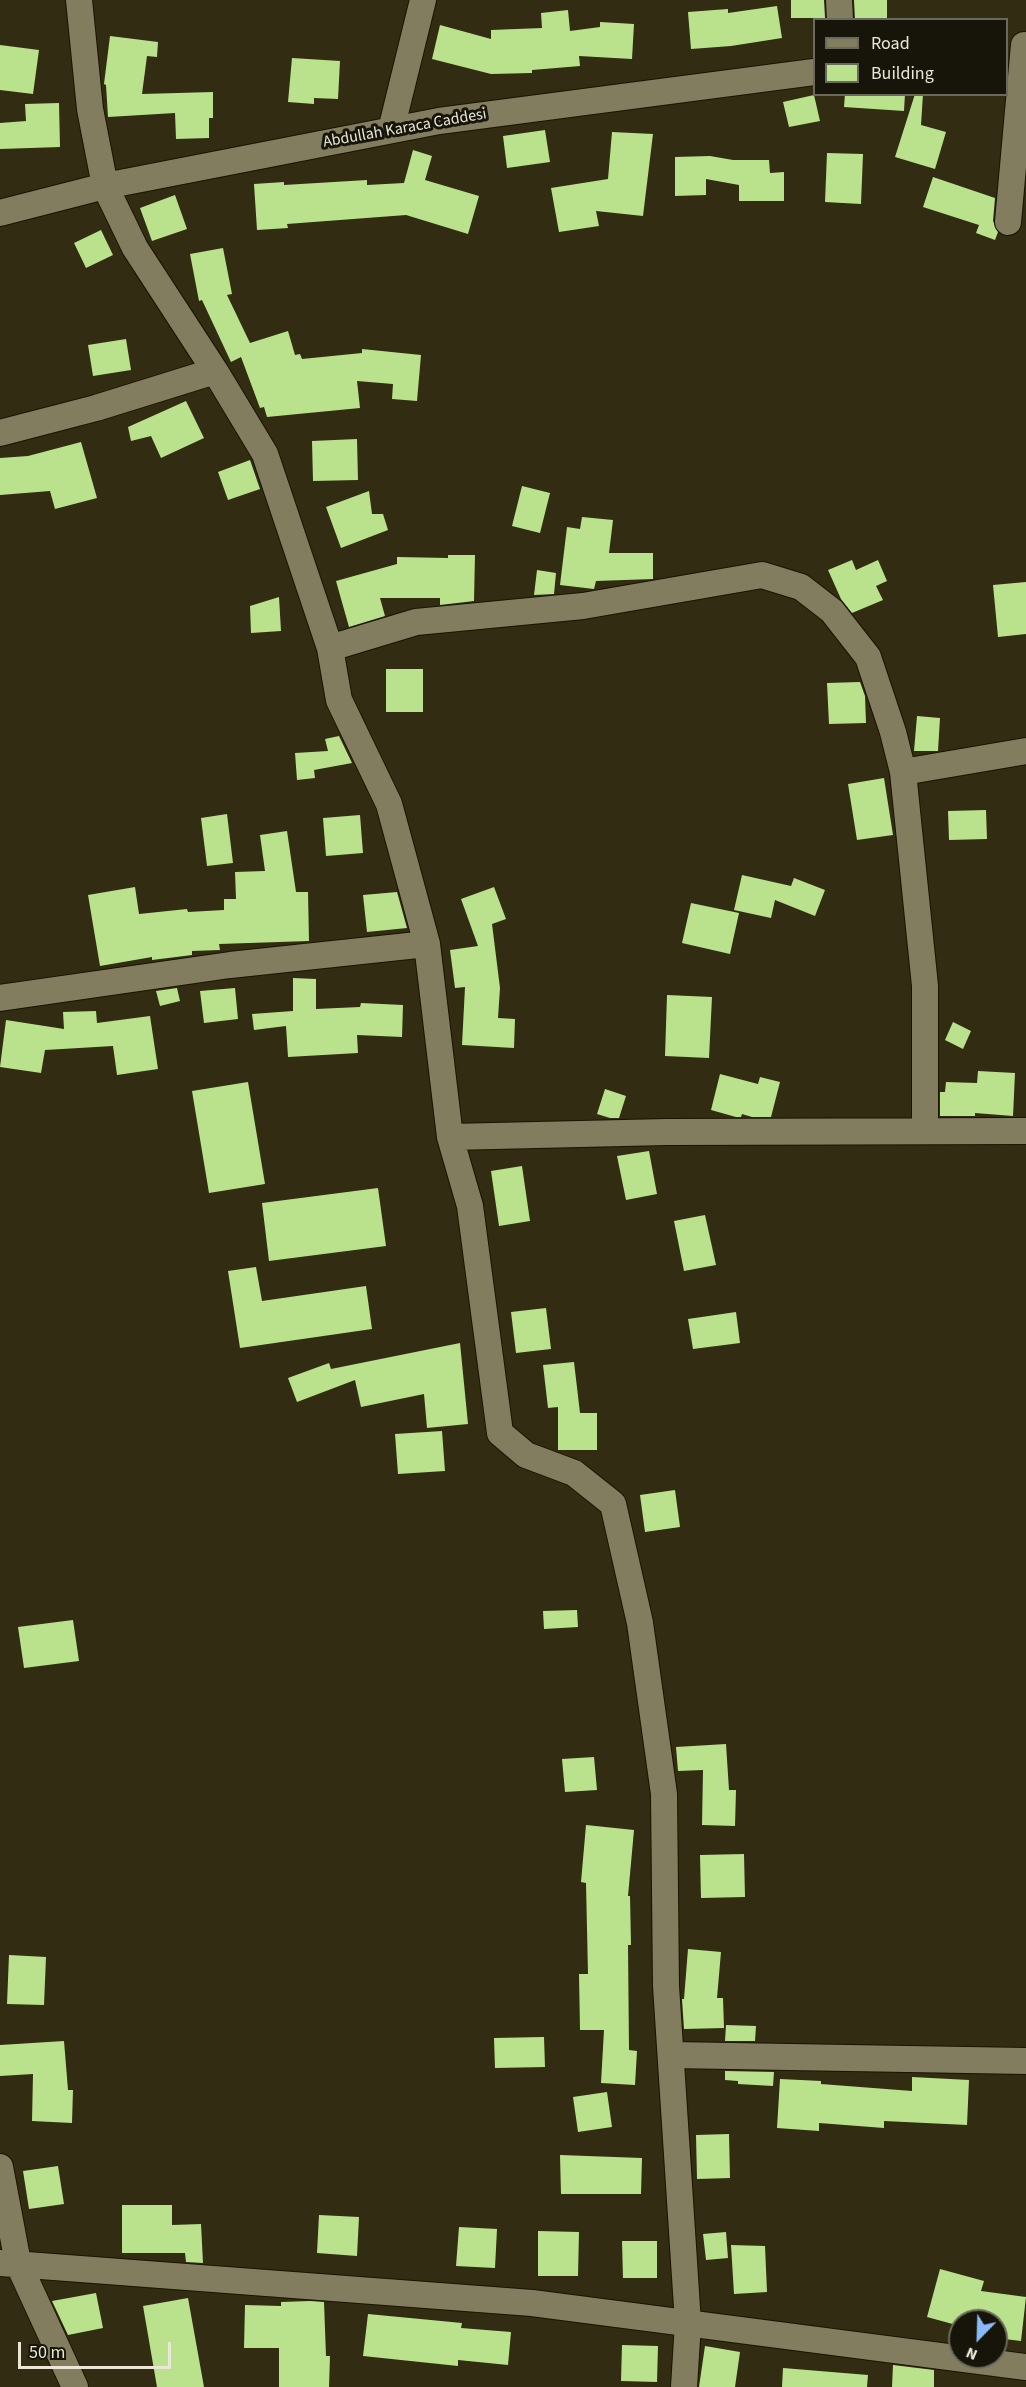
<!DOCTYPE html>
<html>
<head>
<meta charset="utf-8">
<style>
  body { margin:0 }
  #map { position:relative; width:1026px; height:2387px; overflow:hidden; background:#322c12; font-family:"Source Sans 3",sans-serif }
  canvas { display:block }
  .legend { position:absolute; left:813px; top:18px; width:195px; height:78px; box-sizing:border-box; background:#171509; border:2px solid #6b695b; margin:0; padding:8px 10px; list-style:none; font-size:18px; color:#eae7d7 }
  .legend li { display:flex; align-items:center; gap:12px; height:30px }
  .legend b { width:30px; border:2px solid #6b695b }
  .north { position:absolute; left:948px; top:2309px; width:60px; height:60px; box-sizing:border-box; background:#171509; border:2px solid #6b695b; border-radius:50%; rotate:203deg; font-size:16px; font-weight:700; line-height:24px; text-align:center; color:#eae7d7 }
  .north::after { content:''; display:block; margin:auto; width:21px; height:27px; background:#88bafc; clip-path:polygon(50% 0,100% 100%,50% 72%,0 100%) }
  .scale { position:absolute; left:18px; top:2342px; width:153px; height:27px; box-sizing:border-box; border:3px solid #eae7d7; border-top:0; padding-left:8px; font-size:18px; line-height:21px; white-space:nowrap; color:#eae7d7; -webkit-text-stroke:4px #171509; paint-order:stroke }
</style>
</head>
<body>
<div id="map">
<canvas width="1026" height="2387"></canvas>
<ul class="legend">
<li><b style="height:8px;background:#837d60"></b>Road</li>
<li><b style="height:16px;background:#bae28d"></b>Building</li>
</ul>
<div class="north">N</div>
<div class="scale">50 m</div>
</div>
<script>
const context = document.querySelector('canvas').getContext('2d');
context.lineJoin = 'round';
function fillPath(path, color) { context.fillStyle = color; context.fill(path, 'evenodd'); }
function strokePath(path, color, width, dash) { context.strokeStyle = color; context.lineWidth = width; context.lineCap = dash ? 'butt' : 'round'; context.setLineDash(dash || []); context.stroke(path); }
function drawText(font, color, halo, rows, align = 'center') {
  context.font = font + ' "Source Sans 3",sans-serif'; context.lineWidth = 6; context.setLineDash([]); context.textBaseline = 'middle'; context.strokeStyle = halo; context.fillStyle = color; for (const [text, x, y, turn = 0] of rows) {
    context.save(); context.translate(x, y); context.rotate((+turn || 0) * Math.PI / 180); context.textAlign = isNaN(turn) ? turn : align; if (halo) context.strokeText(text, 0, 0); context.fillText(text, 0, 0); context.restore();
  }
}
const building = new Path2D(`
  M791,0H824L825,18H791Z
  M854,0H887V20H855Z
  M777,6L782,38L731,46L691,49L688,12L728,9V13Z
  M568,10L570,31L600,27V22L634,24L632,59L579,56L580,66L532,70V73L491,74L432,59L440,25L491,39V30L542,28L541,13Z
  M110,36L158,42L157,57L147,56L142,94L213,92V118H209V138L176,139L175,113L108,117L106,85L104,84Z
  M0,45L39,50L33,94L0,90Z
  M292,58L340,61L338,99L314,98V104L288,102Z
  M845,94H905L904,111L844,107Z
  M915,94H923L921,125L946,132L935,169L895,157Z
  M814,95L820,121L789,127L783,102Z
  M59,103L60,147L0,149V123L26,121L25,104Z
  M545,130L550,162L507,168L503,136Z
  M612,132L653,134L643,216L596,211L599,226L559,232L551,188L608,179Z
  M413,150L432,156L425,180L479,196L468,234L406,215L287,224L288,228L257,230L254,184L284,182V185L367,180V185L404,183Z
  M827,153L863,154L861,204L825,202Z
  M710,156L733,160H769L770,173L784,172V201H739V185L706,179V195L675,196V157Z
  M933,177L995,198L993,221L998,232L995,240L976,233L979,225L923,207Z
  M175,195L187,229L152,241L140,208Z
  M101,230L113,255L86,268L74,243Z
  M223,248L232,294L227,295L250,343L288,331L295,355L300,354L302,359L362,353V349L421,355L417,401L392,399L393,384L357,381L360,408L267,417L264,407L260,408L241,357L231,362L202,300L199,301L190,254Z
  M126,339L131,370L93,376L88,345Z
  M186,401L204,438L161,458L151,436L131,441L128,427Z
  M357,439L358,480L313,481L312,441Z
  M81,442L97,498L55,509L50,491L0,495V458L28,456Z
  M250,460L260,489L228,500L218,472Z
  M522,486L550,493L540,533L512,526Z
  M369,491L372,514H383L388,530L341,548L326,507Z
  M582,517L613,520L609,553H653V579L596,581L594,589L560,585L567,527L580,529Z
  M448,555H475L474,601L440,605V598H380L385,616L349,627L336,581L397,564V557L448,558Z
  M852,560L856,570L878,560L887,581L876,586L883,600L852,613L841,599L828,570Z
  M537,570L556,573L554,594L534,595Z
  M1026,582V634L998,637L993,585Z
  M279,597L281,631L251,633L250,606Z
  M386,669H423V712H386Z
  M860,682L865,696L866,723L829,724L827,683Z
  M917,716L940,718L938,751H914Z
  M339,736L352,763L314,770L315,778L297,780L295,753L328,751L325,739Z
  M884,778L893,835L857,840L848,784Z
  M986,810L987,839L949,840L948,811Z
  M227,814L233,863L207,866L201,818Z
  M360,815L363,853L326,856L323,818Z
  M287,831L296,892H308L309,941L219,944L220,950L192,951V955L152,960V957L100,966L88,895L135,887L139,914L187,909L188,912L224,910V899H236L235,872L265,871L260,835Z
  M742,875L791,886L794,878L825,890L815,916L775,900L771,918L734,910Z
  M494,887L506,919L492,924L500,988L498,1018L515,1019L514,1048L462,1045L465,987L455,988L450,950L478,946L461,899Z
  M397,892L407,928L367,932L363,895Z
  M691,903L739,913L730,954L682,943Z
  M293,978L316,979V1009L360,1007L361,1003L403,1005L402,1037L357,1035L358,1053L288,1057L286,1026L254,1030L252,1014L293,1011Z
  M177,988L180,1001L160,1006L156,991Z
  M235,988L238,1019L204,1023L200,991Z
  M667,995L712,997L709,1058L665,1056Z
  M96,1011L97,1023L150,1016L158,1069L117,1075L113,1046L45,1050L41,1073L0,1067L6,1020L64,1029L63,1012Z
  M953,1022L971,1031L963,1049L945,1040Z
  M978,1071L1015,1073L1013,1116L975,1113V1116H940V1092H945L946,1082L977,1083Z
  M720,1074L758,1084L760,1077L780,1082L771,1117H752L742,1114L741,1117H736L711,1110Z
  M248,1082L265,1184L209,1193L192,1091Z
  M605,1089L626,1096L619,1118H610L597,1114Z
  M649,1151L657,1194L626,1200L617,1156Z
  M522,1166L530,1221L499,1226L491,1171Z
  M378,1188L386,1246L269,1261L262,1203Z
  M705,1215L716,1265L684,1271L674,1221Z
  M256,1267L262,1301L366,1286L372,1329L240,1348L228,1271Z
  M546,1308L551,1349L516,1353L511,1312Z
  M736,1312L740,1343L693,1349L688,1319Z
  M460,1343L468,1424L427,1428L424,1394L361,1407L355,1380L297,1402L288,1378L329,1363L331,1369Z
  M574,1362L580,1413H597V1450H558V1407L548,1408L543,1365Z
  M442,1431L445,1471L398,1474L395,1434Z
  M675,1490L680,1527L645,1532L640,1495Z
  M577,1610L578,1627L544,1629L543,1611Z
  M73,1620L79,1661L24,1668L18,1627Z
  M726,1744L729,1790H736L735,1826L702,1825L703,1770L678,1771L676,1747Z
  M594,1757L597,1790L565,1792L562,1759Z
  M586,1825L634,1830L628,1896H630L631,1945H628L629,2050L637,2051L635,2085L601,2083L604,2030H580L579,1974H588L586,1883L581,1882Z
  M744,1854L745,1897L701,1898L700,1855Z
  M688,1949L721,1952L717,1998H723L724,2028L684,2029L682,1999H684Z
  M9,1955L46,1957L44,2005L7,2004Z
  M726,2025L756,2026L755,2041H725Z
  M544,2037L545,2067L495,2068L494,2038Z
  M64,2041L68,2090H73L72,2123L32,2121L33,2074L0,2076V2045Z
  M725,2071L774,2072L773,2086L738,2084V2081L725,2080Z
  M912,2077L969,2080L967,2125L884,2121V2128L819,2123V2131L777,2128L780,2079L821,2081V2084L912,2091Z
  M607,2092L612,2127L578,2132L573,2097Z
  M729,2134L730,2178L697,2179L696,2135Z
  M560,2155L642,2158L641,2194H561Z
  M58,2166L64,2204L29,2209L23,2171Z
  M122,2205H172V2225L201,2224L203,2263L186,2262L185,2253H122Z
  M319,2215L359,2217L357,2256L317,2253Z
  M459,2227L497,2229L495,2268L456,2266Z
  M538,2231L579,2232L578,2276H538Z
  M726,2232L728,2258L706,2260L703,2234Z
  M622,2241H657V2278H623Z
  M731,2245L765,2246L767,2292L734,2294Z
  M940,2269L984,2281L981,2291L1026,2297L1021,2341L996,2338V2321H960V2326L927,2317Z
  M96,2293L103,2328L68,2335L52,2301Z
  M188,2298L204,2387H157L143,2306Z
  M310,2301L324,2302L326,2356H330L329,2387H279V2348H244L245,2305L281,2306V2302Z
  M368,2314L462,2323L461,2328L511,2332L508,2365L458,2360V2366L363,2356Z
  M622,2345L658,2346L657,2382L621,2381Z
  M705,2346L740,2352L735,2387H699Z
  M893,2365L934,2370V2387H892Z
  M783,2368L868,2375L867,2387H782Z`);
const minor = new Path2D(`
  M79,0L90,109L105,186L135,248L215,371L265,454L330,648L339,700L389,804L427,944L450,1137L470,1206L500,1433L526,1455L574,1473L613,1504L640,1623L664,1794L666,1986L688,2323L684,2387
  M839,0L840,20
  M391,130L423,0
  M0,213L105,186L439,121L814,72
  M1008,222L1024,45
  M0,433L96,408L215,371
  M330,648L416,622L583,606L762,575L801,587L832,611L868,657L893,732L903,772L925,986V1131
  M903,772L1026,751
  M0,998L230,965L427,944
  M450,1137L667,1132L1026,1131
  M671,2055L1026,2061
  M0,2167L18,2263L75,2387
  M0,2263L532,2303L1026,2367`);
const streetNames = [
  ["Abdullah Karaca Caddesi",405,129,-10]
];
fillPath(building, '#bae28d');
strokePath(minor, '#1a1400', 28);
strokePath(minor, '#837d60', 26);
drawText('16px', '#eae7d7', '#171509', streetNames);
</script>
</body>
</html>
